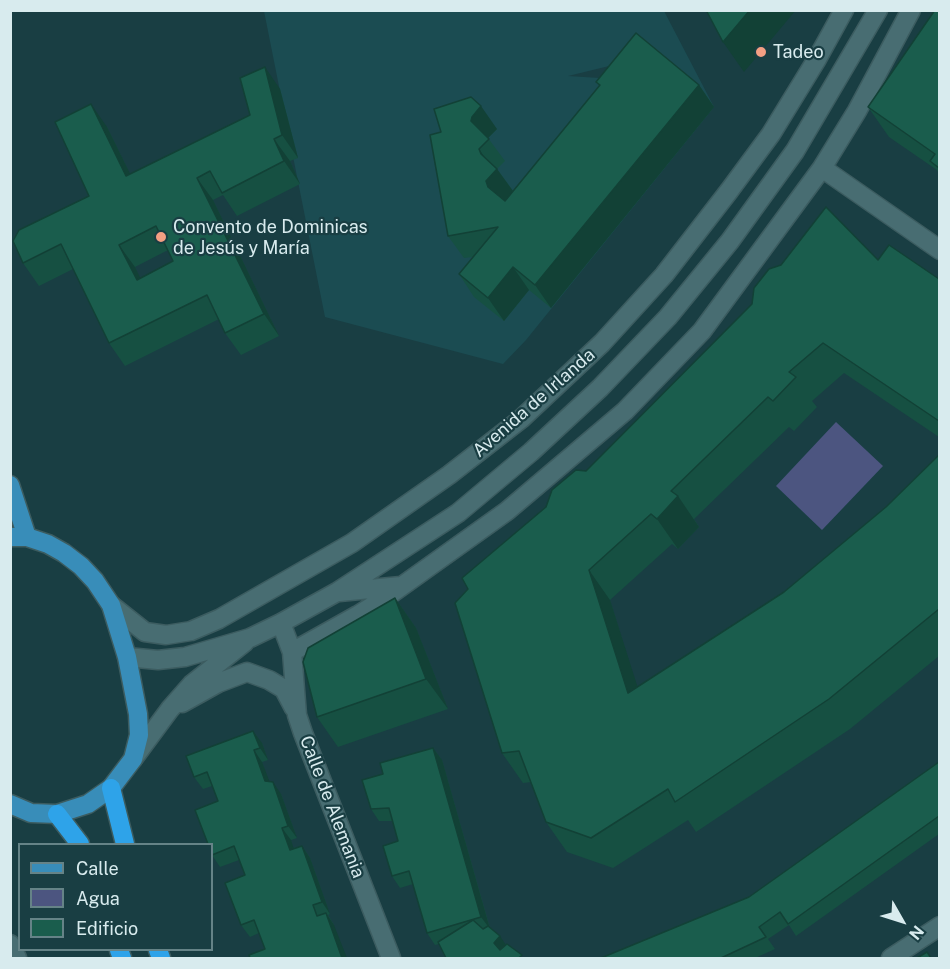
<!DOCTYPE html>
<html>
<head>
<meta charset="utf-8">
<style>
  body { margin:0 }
  #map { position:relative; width:950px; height:969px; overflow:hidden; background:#193e43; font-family:"Public Sans",sans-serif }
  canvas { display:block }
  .frame { position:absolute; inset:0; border:12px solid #d8ebee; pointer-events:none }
  .legend { position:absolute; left:18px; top:843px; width:195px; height:108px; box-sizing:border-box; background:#193e43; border:2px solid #658387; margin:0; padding:8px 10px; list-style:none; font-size:18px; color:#d8ebee }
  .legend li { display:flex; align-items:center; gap:12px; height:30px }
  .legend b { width:30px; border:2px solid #658387 }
  .north { position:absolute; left:872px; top:891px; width:60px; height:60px; -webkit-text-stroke:4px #193e43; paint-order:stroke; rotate:129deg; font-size:16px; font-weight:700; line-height:24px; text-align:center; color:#d8ebee }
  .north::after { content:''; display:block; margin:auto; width:21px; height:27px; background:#d8ebee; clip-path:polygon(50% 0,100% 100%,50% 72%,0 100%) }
</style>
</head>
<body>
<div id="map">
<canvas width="950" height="969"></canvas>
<div class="frame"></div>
<ul class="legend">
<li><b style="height:8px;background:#388db9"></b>Calle</li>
<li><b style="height:16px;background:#4c5580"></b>Agua</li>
<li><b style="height:16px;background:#1a5d4d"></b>Edificio</li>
</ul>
<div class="north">N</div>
</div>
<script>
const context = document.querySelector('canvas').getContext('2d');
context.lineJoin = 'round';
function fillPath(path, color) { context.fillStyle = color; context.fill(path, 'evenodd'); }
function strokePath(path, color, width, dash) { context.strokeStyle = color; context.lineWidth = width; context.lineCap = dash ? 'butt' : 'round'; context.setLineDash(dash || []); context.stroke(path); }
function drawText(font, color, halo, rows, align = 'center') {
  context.font = font + ' "Public Sans",sans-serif'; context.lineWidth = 4.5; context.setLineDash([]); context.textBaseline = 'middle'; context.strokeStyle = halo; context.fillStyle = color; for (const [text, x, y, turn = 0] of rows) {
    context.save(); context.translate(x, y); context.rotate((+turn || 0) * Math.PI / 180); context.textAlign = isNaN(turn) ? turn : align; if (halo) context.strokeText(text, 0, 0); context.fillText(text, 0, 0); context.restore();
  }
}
const built = new Path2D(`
  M264,11H664L714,107L526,340L503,364L325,317ZM650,56L631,80L568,76Z`);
const water = new Path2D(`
  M836,422L883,466L822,530L776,486Z`);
const minor = new Path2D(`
  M822,168L940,250
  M339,592L401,586
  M111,605L145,632L166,635L191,631L219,619L352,543L449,475L521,419L602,343L664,275L729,191L771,134L817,59L844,10
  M281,623L292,652L297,715L303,733L391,958
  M292,652L358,615L388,596L507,511L625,411L702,331L822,168L857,111L911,10
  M127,657L158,660L185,657L250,638L281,623L337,592L458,513L531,452L600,388L668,317L730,241L795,151L878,10
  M182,703L218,683L247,672L269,680L284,689L294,708
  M133,759L170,709L192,684L245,642
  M10,944L17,958
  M891,958L940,926`);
const major = new Path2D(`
  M10,485L27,537
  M10,537H27L48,544L64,553L81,566L95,581L111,605L127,657L138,714L139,735L133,759L111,788L88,804L57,814L31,813L10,804`);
const highway = new Path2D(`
  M111,788L125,844
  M57,814L80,844
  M119,950L122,958
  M158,950L161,958`);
const wall = new Path2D(`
  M939,10V174L937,170L889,137L868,107Z
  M596,82L699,85L714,107L551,308L529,290L504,321L474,297L459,274L473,257L464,258L448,236L430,135L497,129L488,138L505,161L497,169L513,191L505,200V201L599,86Z
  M280,89L298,158L290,161L300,184L237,216L223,195L213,200L279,336L241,355L225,333L219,319L125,366L109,343L73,269L39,286L23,263L89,196L107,127L130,174L250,115ZM168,250L173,261L140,278L135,267Z
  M878,260L939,279V437L844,373L812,401L817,407L794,431L789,427L694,519L699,527L678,549L672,544L610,600L637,687L784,592L886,507L939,455V656L850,729L696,832L688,820L613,868L567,852L546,822L531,782L523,783L502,753L546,507L586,471Z
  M395,598L416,628L448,709L338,747L317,717Z
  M262,743L268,760L262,762L269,782L281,794L297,838L291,840L293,848L302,846L310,858L330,914L328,915L334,925L265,949L259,933L250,937L241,925L245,875L239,860L220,867L212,855L218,801L212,786L203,789L194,777Z
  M433,748L442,760L490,928L506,945L522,955L439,944L435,945L427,933L413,884L400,888L392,876L398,841L392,821H379L371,809L383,774Z
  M939,762V834L796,936L789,925L768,939L775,949L755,958H601L749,897Z`);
const shadedWall = new Path2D(`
  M750,10H796L744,72L723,42Z
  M265,67L280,89L298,158L282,135Z
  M699,85L714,107L551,308L535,285Z
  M91,104L107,127L142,198L126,176Z
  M481,106L497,129L487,139L471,121L472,117Z
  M274,139L290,161L300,184L284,161Z
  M479,149L495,172L497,169L513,191L502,204L488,187L486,181L481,154Z
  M197,178L213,200L279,336L264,314Z
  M119,245L135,267L152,302L137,280Z
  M513,267L529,290L504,321L488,298Z
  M678,496L699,527L678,549L657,519Z
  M589,570L610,600L649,723L628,693Z
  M395,598L416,628L448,709L426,679Z
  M253,731L262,743L268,760L260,748Z
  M433,748L442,760L490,929L481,917Z
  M254,750L262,762L274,793L265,781Z
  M273,782L281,794L297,838L288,826Z
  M282,828L291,840L298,862L290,850Z
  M302,846L310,858L330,914L322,902Z
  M326,913L334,925L347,958H342Z
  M500,936L508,948L503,955L494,943Z`);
const building = new Path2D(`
  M706,10H750L723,42Z
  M935,10H939V168L930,161L935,154L868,107Z
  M636,33L699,85L535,285L513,267L488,298L459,274L498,227L448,236L430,135L441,132L434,109L471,97L481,106L472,117L471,121L489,139L479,149L481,154L497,169L486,181L488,187L505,201L600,85L596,82Z
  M265,67L282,135L274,139L284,161L222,193L210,171L197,178L264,314L225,333L207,295L109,343L61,244L23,263L13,241L19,230L89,196L55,122L91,104L126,176L250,115L240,78ZM156,226L173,261L137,280L119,245Z
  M826,207L878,260L889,245L939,279V421L823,343L789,372L796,377L773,401L768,397L671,491L678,496L657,519L651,514L589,570L628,693L784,592L886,507L939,455V609L829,699L675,802L668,789L591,838L546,822L519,751L502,753L455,603L468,589L462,578L546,507L552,490L576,470L586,471L752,304L754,288L769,269L781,265Z
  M395,598L426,679L317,717L303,662L308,648Z
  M253,731L260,748L254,750L265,781L273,782L288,826L282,828L290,850L302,846L322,902L313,905L317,916L326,913L342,958H250L249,955L265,949L254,920L241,925L225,883L245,875L234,846L212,855V844H208L195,810L218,801L207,772L194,777L186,756Z
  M433,748L481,917L427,933L409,871L392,876L383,846L398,841L389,808L371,809L362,780L383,774L380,763Z
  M939,762V816L788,924L780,912L759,927L766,937L721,958H601L749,897Z
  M473,920L483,929L488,926L500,936L494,943L500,950L507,944L522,955L519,958H446L438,942Z
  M927,952L931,958H917Z`);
const markers = [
  [761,52,6,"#f39f83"],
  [161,237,6,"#f39f83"]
];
const poiNames = [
  ["Tadeo",773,52],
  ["Convento de Dominicas",173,227],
  ["de Jesús y María",173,248]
];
const streetNames = [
  ["Avenida de Irlanda",534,403,-41],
  ["Calle de Alemania",332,807,69]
];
fillPath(built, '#1b4c52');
fillPath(water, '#4c5580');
strokePath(minor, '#3c5c60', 21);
strokePath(major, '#3c5c60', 21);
strokePath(highway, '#3c5c60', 21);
strokePath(minor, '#486d72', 18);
strokePath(major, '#388db9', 18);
strokePath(highway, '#2ea3e9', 18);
fillPath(wall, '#165042');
fillPath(shadedWall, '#124136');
fillPath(building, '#1a5d4d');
strokePath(building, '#124136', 1.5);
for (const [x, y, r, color] of markers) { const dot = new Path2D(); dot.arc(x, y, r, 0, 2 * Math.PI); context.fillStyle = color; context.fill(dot); strokePath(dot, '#193e43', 2); }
drawText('18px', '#d8ebee', '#193e43', poiNames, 'left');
drawText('18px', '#d8ebee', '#193e43', streetNames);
</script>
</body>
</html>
